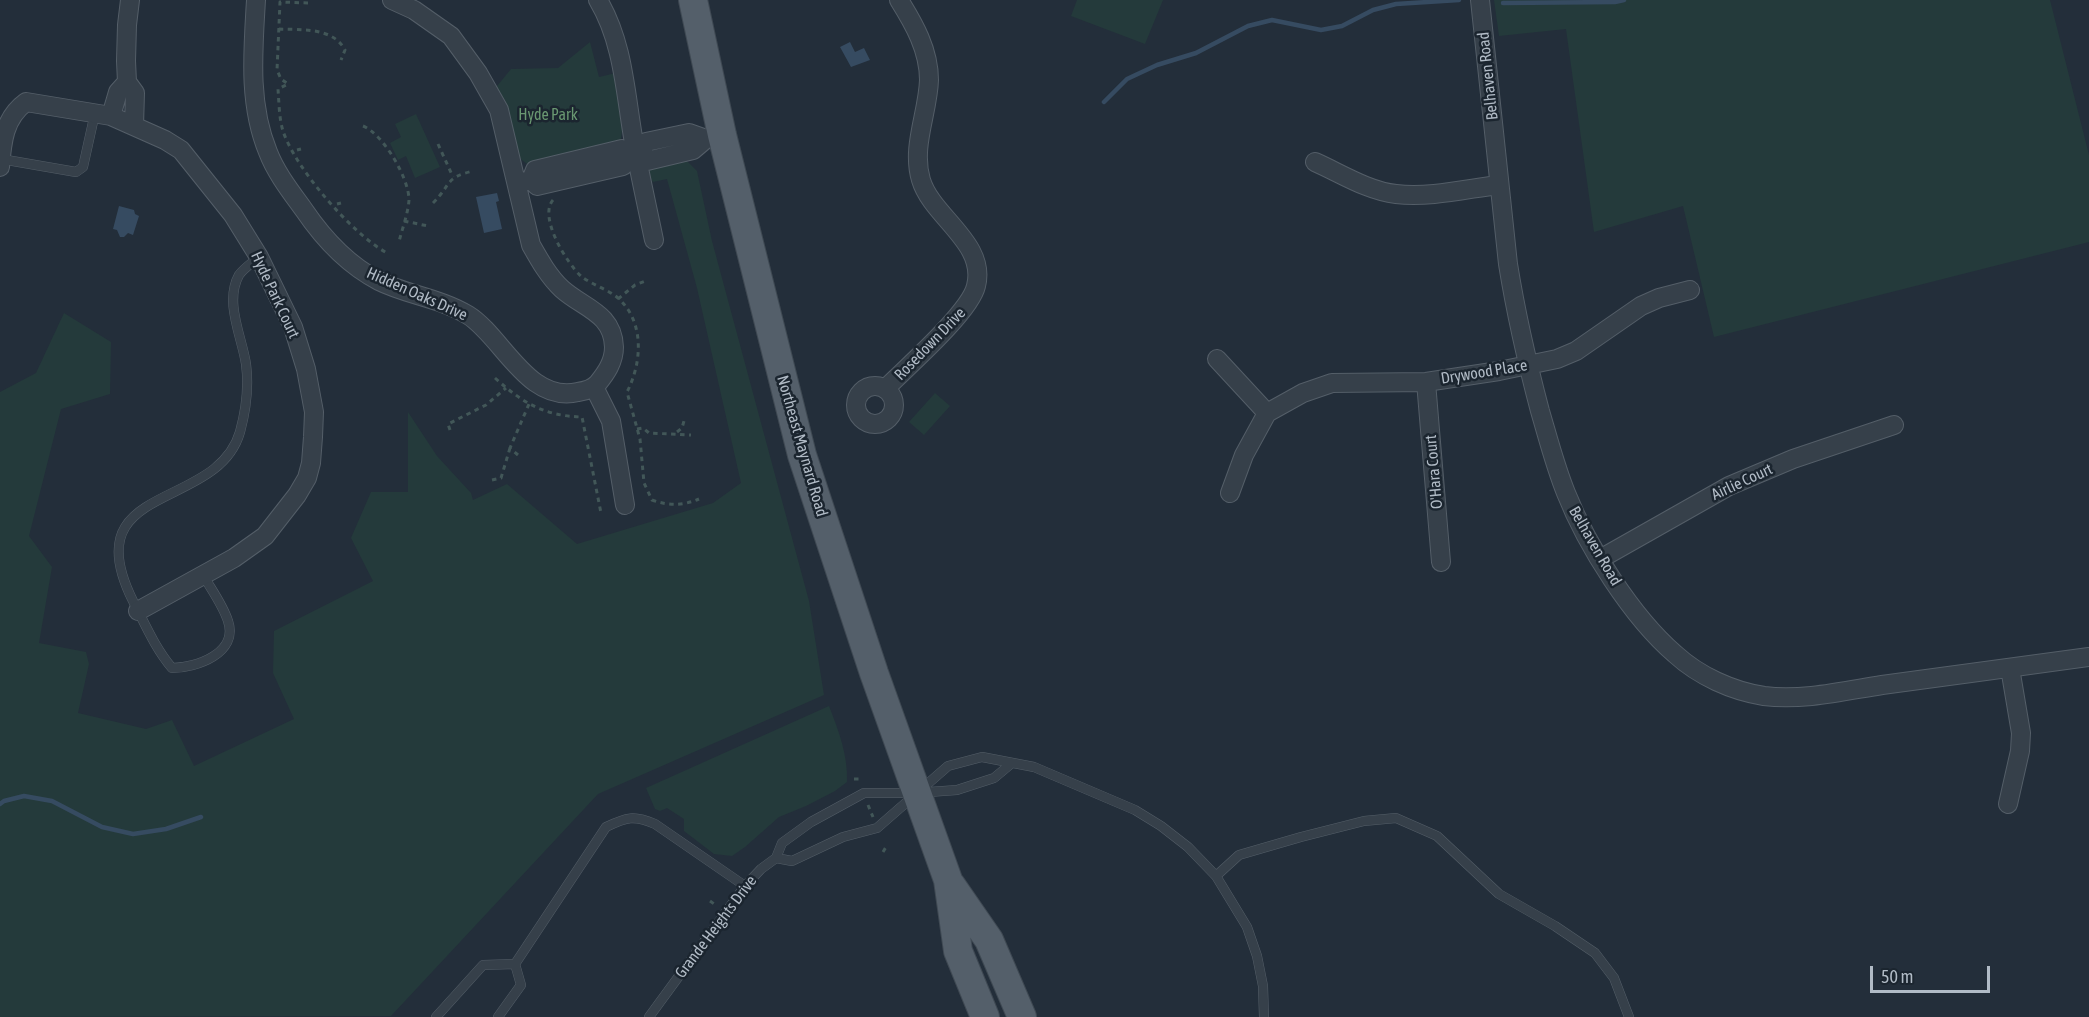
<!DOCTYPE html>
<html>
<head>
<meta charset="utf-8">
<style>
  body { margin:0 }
  #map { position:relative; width:2089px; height:1017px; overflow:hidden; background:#232e3a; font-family:"Asap Condensed",sans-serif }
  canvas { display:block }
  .scale { position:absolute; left:1870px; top:966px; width:120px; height:27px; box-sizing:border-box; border:3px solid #b1bbc6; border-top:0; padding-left:8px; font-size:18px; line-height:21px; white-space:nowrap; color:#b1bbc6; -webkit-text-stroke:4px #1b252f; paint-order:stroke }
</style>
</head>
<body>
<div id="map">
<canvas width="2089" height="1017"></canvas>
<div class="scale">50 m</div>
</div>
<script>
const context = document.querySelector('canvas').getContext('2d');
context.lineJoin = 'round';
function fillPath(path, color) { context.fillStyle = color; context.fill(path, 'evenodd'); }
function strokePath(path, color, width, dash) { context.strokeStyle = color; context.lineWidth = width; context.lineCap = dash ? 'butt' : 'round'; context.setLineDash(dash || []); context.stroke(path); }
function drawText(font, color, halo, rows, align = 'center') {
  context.font = font + ' "Asap Condensed",sans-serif'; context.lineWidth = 5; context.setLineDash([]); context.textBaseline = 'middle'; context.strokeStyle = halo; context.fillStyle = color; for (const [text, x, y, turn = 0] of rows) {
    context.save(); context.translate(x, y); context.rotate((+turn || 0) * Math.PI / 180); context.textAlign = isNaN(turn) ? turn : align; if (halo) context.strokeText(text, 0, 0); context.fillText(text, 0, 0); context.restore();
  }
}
const green = new Path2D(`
  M1077,0H1163L1145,44L1071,16Z
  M1494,0H2050L2089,155V242L1714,337L1683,206L1594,232L1566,29L1499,36Z
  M590,42L599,77L620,72L623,122L620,147L531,167L514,154L493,91L511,69L558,68Z
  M416,114L440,167L415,178L406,156L398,160L390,143L401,137L395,124Z
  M685,159L697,171L712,241L809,601L824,695L598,794L391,1016L0,1017V392L36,373L64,313L111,342L110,394L61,409L29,536L52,567L39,643L86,652L89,664L78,713L146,729L172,720L194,766L294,719L273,673L274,631L373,581L351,538L371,492H408V412L437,456L471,493L473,500L507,484L577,544L713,503L741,483L697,288L667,179L653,182L648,176L650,169Z
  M935,393L950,406L924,435L909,422Z
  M829,706C839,732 848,755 847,782L835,791L806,806L779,817L745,847L732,856L714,854L684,831V819L667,808L660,811L655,809L646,788Z`);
const water = new Path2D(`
  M850,42L855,52L864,48L870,60L851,67L840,47Z
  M497,193L499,201L496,202L502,229L484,233L476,197Z
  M119,206L134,210L135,214L139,216L133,235L128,233L124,237H120L117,230L113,229Z`);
const stream = new Path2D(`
  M1503,3L1615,2L1624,0
  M1104,102L1127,79L1157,65L1196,53L1248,26L1272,20L1321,30L1342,26L1373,10L1396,4L1459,0
  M0,804L4,801L24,796L52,801L102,827L133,834L166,829L201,817`);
const path = new Path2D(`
  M308,3L280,2L277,70L281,79L288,84L278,89C279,102 279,118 283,131C295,168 352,234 387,253
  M279,29C301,30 333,27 345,50L341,60
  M363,126C383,134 409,178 409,200C408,214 402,229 399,242
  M438,144L453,177
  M297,150L301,149
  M553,200C538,217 567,264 582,277C593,285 607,289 618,298C645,322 642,363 627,392L640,439L644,483L652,500C669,506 682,506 699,499
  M433,203C452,184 444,178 473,171
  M337,204L341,203
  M404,221L428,226
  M618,299L635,285L648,280
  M495,378C523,403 544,416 582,417L601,513
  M637,429L643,428L649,433L691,435
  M450,430L448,424L486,405L506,388
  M677,432L682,428L684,421
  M518,455L510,448L529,404
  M492,480L501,478L510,448
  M854,779H859
  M868,805L873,817
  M883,852L886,847
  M710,901L717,906`);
const lane = new Path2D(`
  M1,159L76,172L83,167L95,113
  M203,575C211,589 223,605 228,621C239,653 196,668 172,668C155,648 145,624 133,601C73,481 217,512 240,432C246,410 249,387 246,364C242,337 224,302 239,275C243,269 253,262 259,257
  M776,858L792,861L843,837L877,828L948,766L982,757L1034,767L1135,810L1161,826L1188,847L1216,876L1247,927L1257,956L1263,986L1264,1017
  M1216,876L1239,855L1301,837L1364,821L1396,818L1437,836L1499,894L1555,926L1595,953L1614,978L1629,1017
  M436,1017L483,965L515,964
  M498,1017L521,985L515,964L606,827C627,817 634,815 655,824L745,886
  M649,1017L745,886L761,869L776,858L782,843L811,822L864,793H915L957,790L994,778L1012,763`);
const street = new Path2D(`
  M130,0L127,25L126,61L127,82L135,93L134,126
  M256,0C253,51 248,104 268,152C276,173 291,192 304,210C323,238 348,265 379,281C407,295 440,298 468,315C502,336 528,404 578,392C585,391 593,389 598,383C606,373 614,362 614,347C613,313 583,308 562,289C549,277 540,261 531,245L499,110L478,73L451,36L414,10L392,0
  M598,0C623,42 625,90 633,137C639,171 647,206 654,240
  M1480,0L1508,264C1516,314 1527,362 1540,411C1548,438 1555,466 1566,493C1587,546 1632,617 1675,654C1699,676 1732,691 1764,696C1802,701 1844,691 1882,685C1951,676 2020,666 2089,657
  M111,116L118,92L127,82
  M641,153L647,161L693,150L706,139L714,137
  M1315,162C1340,173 1368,191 1396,194C1429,198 1466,189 1498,185
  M0,167C2,142 4,118 26,102L111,116L165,140L181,150L233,215L259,257L293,327L306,369L314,412L313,437L311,463L307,478L297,495L265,536L234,558L138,611
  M531,180L535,170L622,149L631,155
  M517,183L531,180L537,186L623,166L631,155L641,153L646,142L689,133L706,139
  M1217,359L1267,413
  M1426,382L1441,562
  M856 405a19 19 0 1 1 38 0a19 19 0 1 1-38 0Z
  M594,387L611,421L625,505
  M886,388C907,367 970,312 976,286C987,243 932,217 921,180C911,147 928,113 929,80C929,50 914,24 899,0
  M1230,493L1244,455L1267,413L1303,393L1332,383L1426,382L1499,371L1557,359L1576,351L1641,306L1659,298L1690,290
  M1600,559L1729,486L1793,459L1894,425
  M2008,804L2020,751L2021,733L2010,668`);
const primary = new Path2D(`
  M693,0L722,135L802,455L874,673L948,880L958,951L985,1017
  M951,885L989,940L1022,1017`);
const streetNames = [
  ["Belhaven Road",1488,76,-96],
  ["Hidden Oaks Drive",417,294,24],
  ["Hyde Park Court",275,295,65],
  ["Rosedown Drive",930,344,-46],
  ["Drywood Place",1484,372,-9],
  ["Northeast Maynard Road",802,446,74],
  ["O'Hara Court",1434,472,-95],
  ["Airlie Court",1742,482,-25],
  ["Belhaven Road",1595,546,60],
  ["Grande Heights Drive",716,927,-53]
];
const parkNames = [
  ["Hyde Park",548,115]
];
fillPath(green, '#243a3b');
fillPath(water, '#364b61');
strokePath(stream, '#364b61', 4.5);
strokePath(lane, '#545e68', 10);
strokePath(street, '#545e68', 20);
strokePath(primary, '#3f4953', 30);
strokePath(path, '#425758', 3, [4.5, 4.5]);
strokePath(lane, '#36404a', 9);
strokePath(street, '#36404a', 18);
strokePath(primary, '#545f6a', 28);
drawText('16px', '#b1bbc6', '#1b252f', streetNames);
drawText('16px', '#699771', '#1b252f', parkNames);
</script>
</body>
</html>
